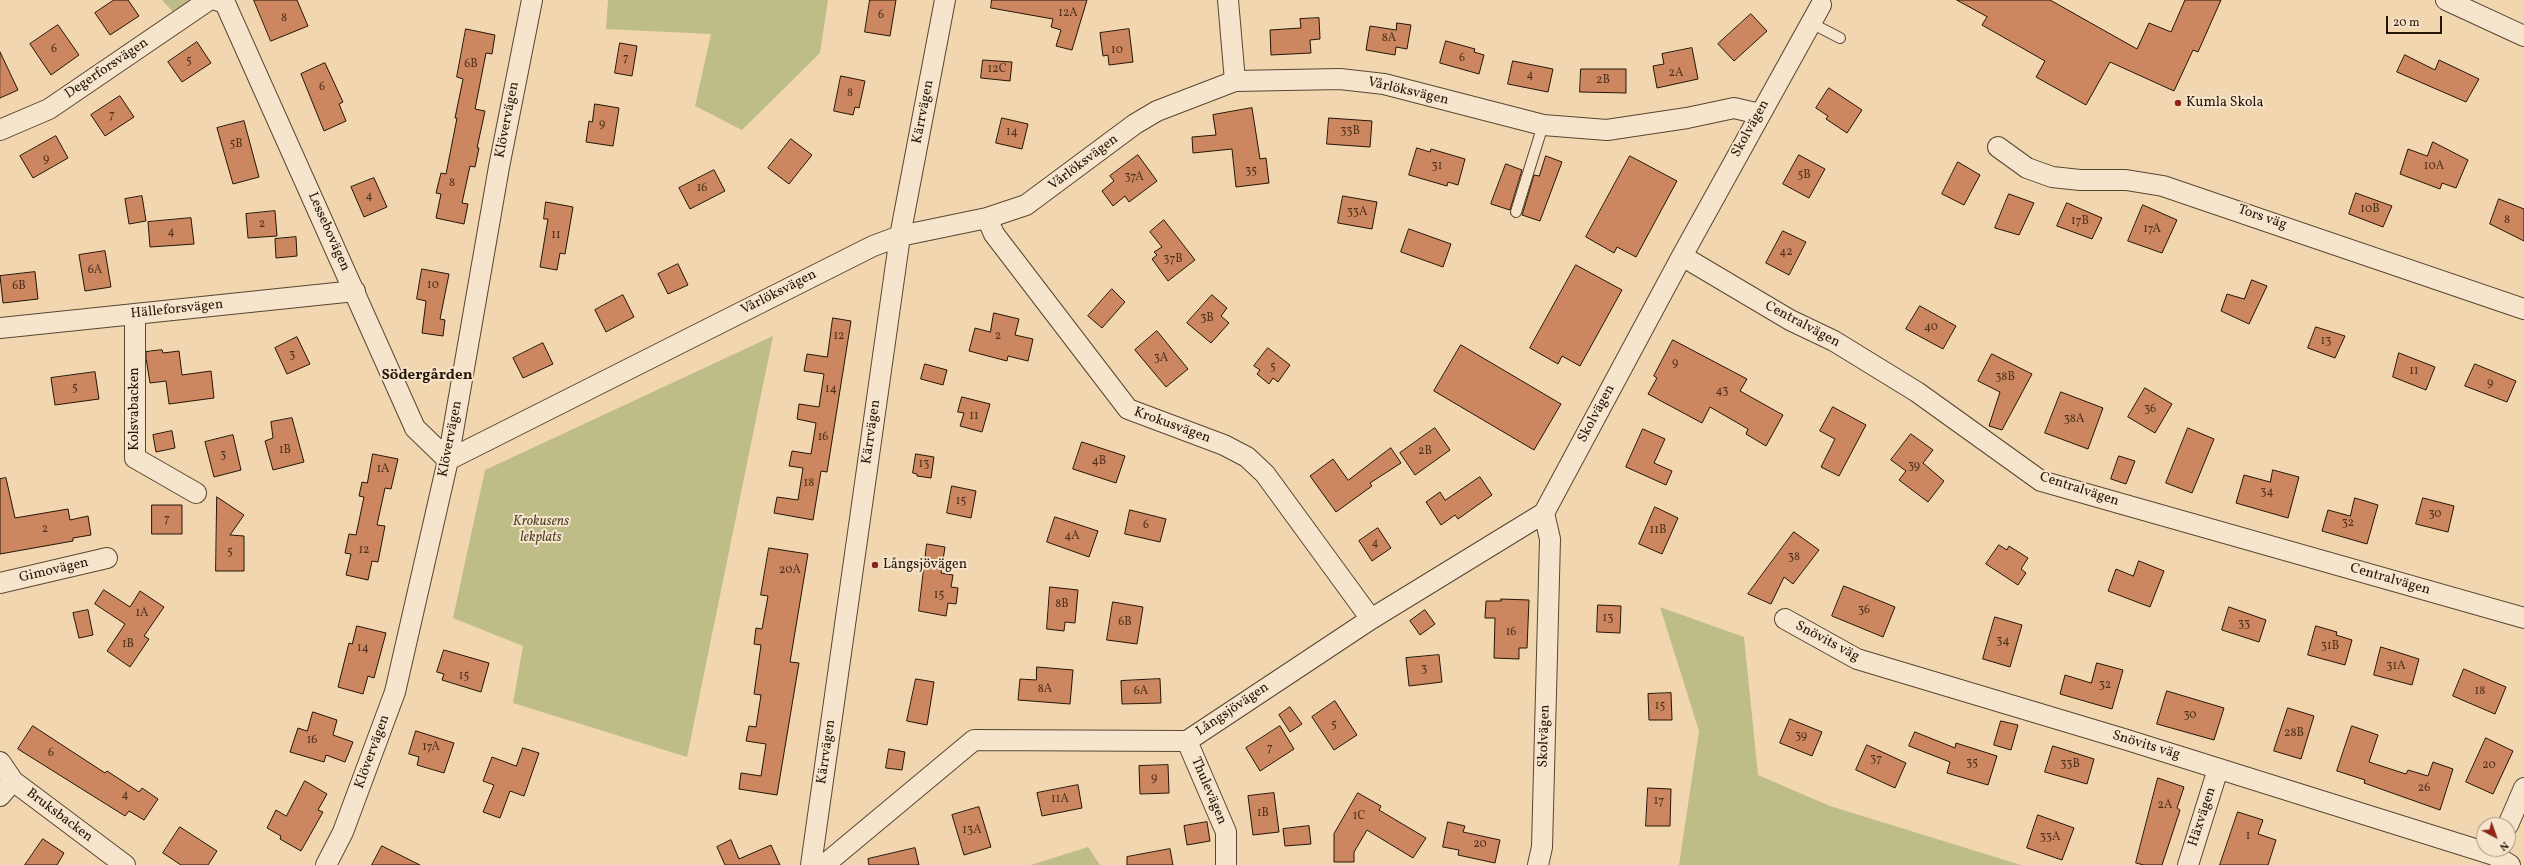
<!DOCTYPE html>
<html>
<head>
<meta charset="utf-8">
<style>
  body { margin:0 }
  #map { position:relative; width:2524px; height:865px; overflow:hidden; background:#f1d6b0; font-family:Vollkorn,serif }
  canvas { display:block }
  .north { position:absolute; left:2476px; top:817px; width:40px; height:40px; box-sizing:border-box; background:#f6e4cc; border:1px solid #a2927d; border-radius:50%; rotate:139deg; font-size:11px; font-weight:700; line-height:16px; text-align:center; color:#251606 }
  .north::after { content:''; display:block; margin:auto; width:14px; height:18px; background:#8f2418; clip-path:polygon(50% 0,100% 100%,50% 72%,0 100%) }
  .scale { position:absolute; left:2386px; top:16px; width:56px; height:18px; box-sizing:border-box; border:2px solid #251606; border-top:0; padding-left:5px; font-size:12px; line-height:14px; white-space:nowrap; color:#251606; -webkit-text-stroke:3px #f6e4cc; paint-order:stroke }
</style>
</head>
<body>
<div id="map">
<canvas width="2524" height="865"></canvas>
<div class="north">N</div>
<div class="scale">20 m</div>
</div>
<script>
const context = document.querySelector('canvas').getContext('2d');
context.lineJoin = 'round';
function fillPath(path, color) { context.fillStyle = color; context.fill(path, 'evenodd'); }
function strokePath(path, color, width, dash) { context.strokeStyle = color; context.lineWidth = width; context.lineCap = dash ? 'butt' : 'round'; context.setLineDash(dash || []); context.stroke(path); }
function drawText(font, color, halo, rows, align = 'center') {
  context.font = font + ' Vollkorn,serif'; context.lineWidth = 4; context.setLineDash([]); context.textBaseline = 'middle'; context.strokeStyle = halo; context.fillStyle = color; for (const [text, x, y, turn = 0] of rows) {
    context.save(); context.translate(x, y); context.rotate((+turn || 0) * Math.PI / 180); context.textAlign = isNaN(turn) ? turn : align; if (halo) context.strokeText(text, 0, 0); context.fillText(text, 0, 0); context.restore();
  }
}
const green = new Path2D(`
  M162,0H189L174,13Z
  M608,0H828L820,53L742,130L695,106L711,34L606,29Z
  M773,336L687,757L513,703L523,646L453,618L485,470Z
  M1660,607L1744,637L1758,775L1830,806L2021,865H1679L1699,731Z
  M1088,847L1100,865H1031Z`);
const building = new Path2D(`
  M114,0H128L139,16L110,35L95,13Z
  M254,0H297L308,26L271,41Z
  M870,0H896L890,36L865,32Z
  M992,0H1087L1072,50L1056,46L1061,30L1051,27L1053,19L991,8Z
  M1957,0H2050L2137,49L2149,23L2171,32L2185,0H2221L2198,52L2193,50L2174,91L2110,62L2086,105L2036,77L2045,61L1982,25L1987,17Z
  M1751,14L1767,31L1734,61L1718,44Z
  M1319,18L1320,39L1310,40L1311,53L1271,55L1270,30L1301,28L1300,19Z
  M1397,23L1411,25L1407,49L1396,47L1395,55L1366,50L1370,26L1396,30Z
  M58,25L79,55L51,75L30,44Z
  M466,29L495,35L492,54L486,53L475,109L485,111L477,148H479L475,167L470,166L462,203L468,204L464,224L436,218L441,194L436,193L441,173L446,174L457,118H455L463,79L457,77Z
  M1129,29L1133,62L1109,65L1108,55L1103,56L1100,33Z
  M1446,41L1475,49L1474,52L1484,55L1479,74L1440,63Z
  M197,42L211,63L182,82L168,62Z
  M620,43L637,46L632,76L615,73Z
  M1692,48L1698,79L1657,88L1653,66L1664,64L1662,54Z
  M0,52L18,90L0,98Z
  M2405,55L2435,70L2439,60L2479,79L2466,102L2397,72Z
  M983,60L1012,62L1010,81L981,78Z
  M1513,61L1553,69L1548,92L1508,84Z
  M325,63L343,102L339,104L346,121L324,131L301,74Z
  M1581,69H1626V93L1580,92Z
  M841,76L865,81L859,108L855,107L853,115L834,111Z
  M1829,88L1862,110L1847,133L1826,119L1828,116L1816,108Z
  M120,96L134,117L105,136L91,115Z
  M595,104L619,108L613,146L586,142L589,121L592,122Z
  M1252,108L1260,159L1266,158L1269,183L1236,187L1232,149L1193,153L1192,137L1216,135L1213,115Z
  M1002,118L1028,124L1022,149L996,143Z
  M1329,118L1372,121L1370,147L1327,144Z
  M244,121L259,177L233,184L217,128Z
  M56,136L68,158L33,178L20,156Z
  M791,139L812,155L789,184L768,168Z
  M2433,142L2468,160L2456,188L2442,183L2440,189L2400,174L2408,149L2427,156Z
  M1417,148L1430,152L1431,149L1465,159L1458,185L1448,182L1447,186L1409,175Z
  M1138,155L1157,181L1129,202L1125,196L1113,206L1102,191L1114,181L1110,176Z
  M1799,155L1825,169L1809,198L1783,184Z
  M1546,156L1562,162L1540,221L1522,215L1534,175L1539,176Z
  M1630,156L1677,181L1636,257L1617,247L1614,253L1586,237Z
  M1958,162L1980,175L1964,205L1942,194Z
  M1506,164L1522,170L1510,210L1491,204Z
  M714,170L725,191L690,209L679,188Z
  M374,178L387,207L364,217L351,187Z
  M2356,193L2392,206L2383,227L2349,214Z
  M2009,194L2034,203L2019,235L1995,228Z
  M142,196L146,221L129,224L125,199Z
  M1343,196L1377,202L1372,229L1338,223Z
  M2499,199L2524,209V241L2490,224Z
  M546,202L573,207L565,254L560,253L557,270L540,267L548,219H544Z
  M2067,203L2102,218L2092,239L2057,226Z
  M2143,205L2177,220L2162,253L2128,241Z
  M275,211L277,236L248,238L246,214Z
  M191,218L194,244L150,247L148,222Z
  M1164,220L1195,260L1168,281L1152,259L1157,255L1154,252L1162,247L1150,232Z
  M1409,229L1451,244L1443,267L1401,252Z
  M1783,231L1806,242L1789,275L1766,263Z
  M296,237L297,256L276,258L275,239Z
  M105,251L111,287L85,291L79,255Z
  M678,264L688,285L668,294L658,274Z
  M1576,265L1622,290L1580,366L1562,356L1558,364L1530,348Z
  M422,269L449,274L440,319L445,320L443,336L422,333L426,301L417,299Z
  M35,272L38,299L3,303L0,276Z
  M2252,280L2267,286L2249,324L2221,311L2227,294L2244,299Z
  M1112,289L1125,302L1102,328L1088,316Z
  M623,295L634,317L606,332L595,310Z
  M1212,295L1227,308L1221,316L1229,323L1211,343L1187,323Z
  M1920,306L1956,326L1943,349L1906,329Z
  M994,313L1019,319L1015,335L1033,339L1028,361L1008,356L1007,361L969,351L975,328L990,332Z
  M833,318L851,321L827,472L821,471L813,520L774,513L777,497L798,500L803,468L789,466L792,451L811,454L816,423L797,419L799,404L819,407L824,374L804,371L807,354L827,357Z
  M2316,327L2345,336L2335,358L2308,348Z
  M1157,331L1188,369L1166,387L1135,350Z
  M297,337L310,364L287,374L275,348Z
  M1673,340L1747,379L1740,391L1783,415L1766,446L1746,434L1748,429L1710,407L1702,423L1648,394L1657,378L1654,376Z
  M543,343L553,364L523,378L513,358Z
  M1461,345L1561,404L1534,450L1434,391Z
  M1268,348L1290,365L1278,382L1273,378L1269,384L1257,374L1260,370L1254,366Z
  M162,350L163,353L179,351L182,375L211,371L214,398L169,404L166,381L150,383L146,358V352Z
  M2399,353L2435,367L2426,390L2393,377Z
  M1992,354L2032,374L2002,430L1989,426L2000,392L1978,381Z
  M925,364L947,370L943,385L921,379Z
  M2475,364L2516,381L2507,402L2465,386Z
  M95,372L99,399L55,405L51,378Z
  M2145,388L2172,404L2155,433L2128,417Z
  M2061,392L2103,408L2088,449L2045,433Z
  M962,397L990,404L982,432L960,426L964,413L958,412Z
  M1833,407L1866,425L1839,476L1821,467L1835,439L1820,431Z
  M292,418L304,462L273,470L265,441L273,438L271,422Z
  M1435,428L1450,450L1415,475L1400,453Z
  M2188,428L2214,439L2192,493L2166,483Z
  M1643,429L1665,439L1654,463L1672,471L1666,485L1626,467Z
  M172,431L175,448L156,452L153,435Z
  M1911,434L1933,450L1923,463L1944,481L1928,502L1899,480L1906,471L1891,460Z
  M233,435L241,470L214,477L205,442Z
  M1082,442L1125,456L1116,483L1073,469Z
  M1391,448L1401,463L1370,483L1372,486L1336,512L1310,476L1333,459L1348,480Z
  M373,454L398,459L391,489L385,488L377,525L385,526L378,562L372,561L368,580L346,575L351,554L345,553L349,534L356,535L364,497L359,496L362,482L367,483Z
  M916,454L934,457L931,478L917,476V474L913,473Z
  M2119,456L2135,461L2126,484L2111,479Z
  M2273,470L2299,477L2288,518L2236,503L2244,475L2270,482Z
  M1480,477L1492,495L1458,519L1455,515L1441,525L1426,502L1440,492L1445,500Z
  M6,478L15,518L68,509L70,520L88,516L91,535L73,538V541L0,554V479Z
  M952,486L976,491L971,518L947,513Z
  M217,497L244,515L230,535L244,536V571H216Z
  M2355,498L2378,505L2367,544L2322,531L2328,510L2350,516Z
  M2423,498L2454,506L2448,532L2416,524Z
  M152,505H182V534H152Z
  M1655,507L1678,518L1662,554L1639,544Z
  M1130,510L1166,519L1160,542L1125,534Z
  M1055,517L1098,531L1089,557L1047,542Z
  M1378,528L1391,548L1372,561L1359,541Z
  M1794,532L1819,550L1793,584L1784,577L1771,604L1748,594Z
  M927,544L945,547L941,573L953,575L951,587L958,588L956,604L948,603L946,616L919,611Z
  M1999,545L2007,550L2009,546L2028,558L2021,569L2026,573L2018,585L1986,564Z
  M769,548L808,554L790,662L799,663L777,795L739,789L741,773L761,776L766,744L746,741L749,726L756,727L761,695L754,694L761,645L754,644L756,628L762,629L768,596L761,595Z
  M2139,561L2164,571L2150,607L2108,591L2116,569L2133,576Z
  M1844,586L1895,607L1883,637L1832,616Z
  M1050,587L1078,590L1075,623L1065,622L1064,631L1047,629Z
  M104,590L130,607L140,591L164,607L144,636L149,639L130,667L107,651L125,624L95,604Z
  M1501,599L1529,600L1527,648H1519V659L1494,658L1495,618H1485L1486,601H1501Z
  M1113,602L1143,607L1137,644L1107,640Z
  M1598,605L1621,606L1620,633L1597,632Z
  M2229,607L2266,620L2259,642L2222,630Z
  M88,610L93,635L79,638L73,613Z
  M1425,610L1435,624L1420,635L1410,621Z
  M1995,617L2022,625L2010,667L1983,659Z
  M357,626L386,633L374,678L368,676L363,694L338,687L349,643L352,644Z
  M2316,626L2337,632L2336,635L2352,640L2345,665L2308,655Z
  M2381,647L2419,659L2412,685L2374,675Z
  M444,650L489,663L481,692L442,680L444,674L437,672Z
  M1439,655L1442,682L1409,686L1406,658Z
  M2097,663L2123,670L2112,709L2060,694L2065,675L2091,683Z
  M1037,667L1073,670L1070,704L1018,700L1020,679L1036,680Z
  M2464,669L2506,687L2495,714L2453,696Z
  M916,679L934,682L927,725L907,721Z
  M1160,679L1161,703L1122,704L1121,681Z
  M2167,691L2224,708L2214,740L2157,724Z
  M1671,693L1672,720H1649L1648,694Z
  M1335,701L1357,735L1334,750L1312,717Z
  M1290,707L1302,724L1290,732L1279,715Z
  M2288,708L2314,716L2301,759L2274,751Z
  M313,712L337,720L333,735L353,742L345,762L326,755L324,762L290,752L298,728L307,731Z
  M1790,719L1822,732L1812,756L1780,743Z
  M2001,721L2018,725L2011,750L1994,745Z
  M33,726L105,773L107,771L139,792L142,788L158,799L144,820L129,811L125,816L18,749Z
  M1280,726L1294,749L1260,771L1246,748Z
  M2352,726L2378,735L2369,762L2406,774L2408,770L2428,776L2433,762L2453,769L2440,810L2364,783L2365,780L2337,771Z
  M416,731L454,743L444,773L417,765L419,757L409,754Z
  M1915,732L1955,748L1956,743L1997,756L1988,785L1947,773L1950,762L1909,746Z
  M2486,738L2513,751L2493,794L2466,782Z
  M1867,745L1906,763L1895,788L1856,770Z
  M2053,746L2094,759L2087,784L2045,772Z
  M523,748L539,753L524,796L510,791L500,818L483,812L494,785L483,781L492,757L516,766Z
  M889,749L905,752L902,770L886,768Z
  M1168,765L1169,793L1140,794L1139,766Z
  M2158,778L2184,787L2177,808L2180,810L2162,865H2144L2136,863Z
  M305,781L327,794L318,810L323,812L301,851L280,839L281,836L267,828L276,810L286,816Z
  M1078,785L1082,808L1042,816L1037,793Z
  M1648,788L1671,789L1670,826H1646Z
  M1274,793L1279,832L1253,835L1248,796Z
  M1358,793L1381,806L1379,810L1426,838L1413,858L1367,830L1354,852V862H1334V834Z
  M979,807L991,847L964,855L952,815Z
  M2238,812L2263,820L2258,834L2276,840L2268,865H2220Z
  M2038,815L2074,828L2062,860L2027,848Z
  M1207,822L1210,841L1187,845L1184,826Z
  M1448,822L1465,826L1463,832L1500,840L1495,863L1458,855L1459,850L1443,847Z
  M1309,826L1311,844L1285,846L1283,829Z
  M180,827L217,851L208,865H181L163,853Z
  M43,839L64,853L57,865H25Z
  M731,840L739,859L771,845L780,865H725L717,847Z
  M382,846L420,865H372Z
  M915,848L919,865H869L868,859Z
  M1170,849L1173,865H1127V857Z`);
const lane = new Path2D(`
  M1811,23L1840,38
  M1516,212L1543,125`);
const street = new Path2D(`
  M216,0L225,3L415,428L448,460L873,246L900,236L987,218L1026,205L1135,124L1157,111L1235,81L1340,79L1384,84L1543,125L1607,130L1687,118L1734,108L1760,114
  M1228,0L1235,81
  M2446,0L2524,36
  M0,130L49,109L209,0
  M1998,147L2027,168L2052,177L2080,180H2126L2163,186L2524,309
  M987,218L994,234L1128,409L1224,445L1247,457L1265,474L1371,619
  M1682,256L1790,320L1834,341L1917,392L2041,481L2524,618
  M135,314V458L196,493
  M0,328L355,291
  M0,583L107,558
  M1785,619L1857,659L2124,739L2494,855L2510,865
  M1187,741L1226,832V865
  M0,762L13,781L125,865
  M0,796L13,781
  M2508,825L2524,788
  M326,865L343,832L395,692L448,460L499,167L532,0
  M811,865L900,236L945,0
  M824,865L974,740L1187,741L1371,619L1544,513
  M1538,865L1542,847L1550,539L1544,513L1682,256L1821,5
  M2188,865L2218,769`);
const markers = [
  [2178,103,4,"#8f2418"],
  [875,565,4,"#8f2418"]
];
const numberNames = [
  ["12A",1068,14],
  ["6",881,16],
  ["8",284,19],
  ["8A",1389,39],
  ["6",54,50],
  ["10",1117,51],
  ["7",626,59],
  ["6",1462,59],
  ["5",189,62],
  ["6B",471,65],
  ["12C",997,70],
  ["2A",1676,74],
  ["4",1530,76],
  ["2B",1603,81],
  ["6",322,88],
  ["8",850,94],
  ["7",112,116],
  ["9",602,125],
  ["33B",1350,132],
  ["14",1012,133],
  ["5B",236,145],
  ["9",46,160],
  ["31",1437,167],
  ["10A",2434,167],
  ["35",1251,172],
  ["5B",1804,176],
  ["37A",1134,178],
  ["8",452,184],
  ["16",702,189],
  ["4",369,197],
  ["10B",2370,210],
  ["33A",1357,213],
  ["8",2507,221],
  ["17B",2080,222],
  ["2",262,225],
  ["17A",2152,230],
  ["4",171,233],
  ["11",556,236],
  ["42",1786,253],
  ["37B",1173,260],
  ["6A",95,271],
  ["10",433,286],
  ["6B",19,287],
  ["3B",1207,319],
  ["40",1931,328],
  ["12",839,337],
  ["2",998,337],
  ["13",2326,342],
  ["3",292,356],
  ["3A",1161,359],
  ["9",1675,364],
  ["5",1273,368],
  ["11",2414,372],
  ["38B",2005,378],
  ["9",2490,384],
  ["5",75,389],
  ["14",831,390],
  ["43",1722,392],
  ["36",2150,410],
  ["11",974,417],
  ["38A",2074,420],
  ["16",823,438],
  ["1B",285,451],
  ["2B",1425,452],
  ["3",223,456],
  ["4B",1099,462],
  ["13",924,465],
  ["39",1914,467],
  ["1A",383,470],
  ["18",809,484],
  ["34",2267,493],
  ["15",961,502],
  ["30",2435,515],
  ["7",167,520],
  ["32",2348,524],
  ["6",1146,526],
  ["2",45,530],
  ["11B",1658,531],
  ["4A",1072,537],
  ["4",1375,544],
  ["12",364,551],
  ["5",230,553],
  ["38",1794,558],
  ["20A",790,571],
  ["15",939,596],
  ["8B",1062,605],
  ["36",1864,611],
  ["1A",142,614],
  ["13",1608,619],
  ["6B",1125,623],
  ["33",2244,625],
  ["16",1511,633],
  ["34",2003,642],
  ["1B",128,645],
  ["31B",2330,647],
  ["14",363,649],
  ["31A",2396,667],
  ["3",1424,670],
  ["15",464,677],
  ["32",2105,686],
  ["8A",1045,690],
  ["6A",1141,692],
  ["18",2480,692],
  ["15",1660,707],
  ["30",2190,716],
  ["5",1334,726],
  ["28B",2294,734],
  ["39",1801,737],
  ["16",312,741],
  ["17A",431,748],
  ["7",1270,749],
  ["6",51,754],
  ["37",1876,760],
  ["35",1972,764],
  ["33B",2070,765],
  ["20",2489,766],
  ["9",1154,779],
  ["26",2424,789],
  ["4",125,796],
  ["11A",1060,800],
  ["17",1659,802],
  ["2A",2165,806],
  ["1B",1263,814],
  ["1C",1359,817],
  ["13A",972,831],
  ["1",2248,837],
  ["33A",2050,838],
  ["20",1480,845]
];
const streetNames = [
  ["Degerforsvägen",107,69,-34],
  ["Vårlöksvägen",1408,92,13],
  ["Kärrvägen",924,112,-79],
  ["Klövervägen",508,120,-79],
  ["Skolvägen",1751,129,-61],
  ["Vårlöksvägen",1084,163,-37],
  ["Tors väg",2262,218,19],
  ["Lessebovägen",328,232,66],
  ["Vårlöksvägen",779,293,-27],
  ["Hälleforsvägen",177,310,-6],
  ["Centralvägen",1802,325,28],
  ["Kolsvabacken",135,409,-90],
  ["Skolvägen",1597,414,-62],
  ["Krokusvägen",1172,426,20],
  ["Kärrvägen",872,432,-82],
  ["Klövervägen",451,439,-79],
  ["Centralvägen",2079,490,18],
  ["Gimovägen",54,571,-13],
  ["Centralvägen",2390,580,16],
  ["Snövits väg",1827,642,28],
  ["Långsjövägen",1233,710,-34],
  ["Skolvägen",1545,736,-88],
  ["Snövits väg",2146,746,17],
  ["Klövervägen",373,752,-70],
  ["Kärrvägen",827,752,-82],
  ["Thulevägen",1208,791,67],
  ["Bruksbacken",59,816,37],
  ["Häxvägen",2203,817,-72]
];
const poiNames = [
  ["Kumla Skola",2186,103],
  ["Långsjövägen",883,565]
];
const parkNames = [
  ["Krokusens",541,522],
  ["lekplats",541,538]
];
const neighbourhoodNames = [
  ["Södergården",427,376]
];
fillPath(green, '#bebd88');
fillPath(building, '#cc8660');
strokePath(building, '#251606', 1);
strokePath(lane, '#584630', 12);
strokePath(street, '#584630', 22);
strokePath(lane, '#f6e4cc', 10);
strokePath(street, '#f6e4cc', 20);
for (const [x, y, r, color] of markers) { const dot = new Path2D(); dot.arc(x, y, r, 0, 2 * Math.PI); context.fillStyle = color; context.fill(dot); strokePath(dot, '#f6e4cc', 1.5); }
drawText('12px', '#4f321c', null, numberNames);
drawText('14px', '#251606', '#f6e4cc', streetNames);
drawText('14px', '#251606', '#f6e4cc', poiNames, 'left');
drawText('italic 14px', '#53482d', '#f6e4cc', parkNames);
drawText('bold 15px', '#251606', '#f6e4cc', neighbourhoodNames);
</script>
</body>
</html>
